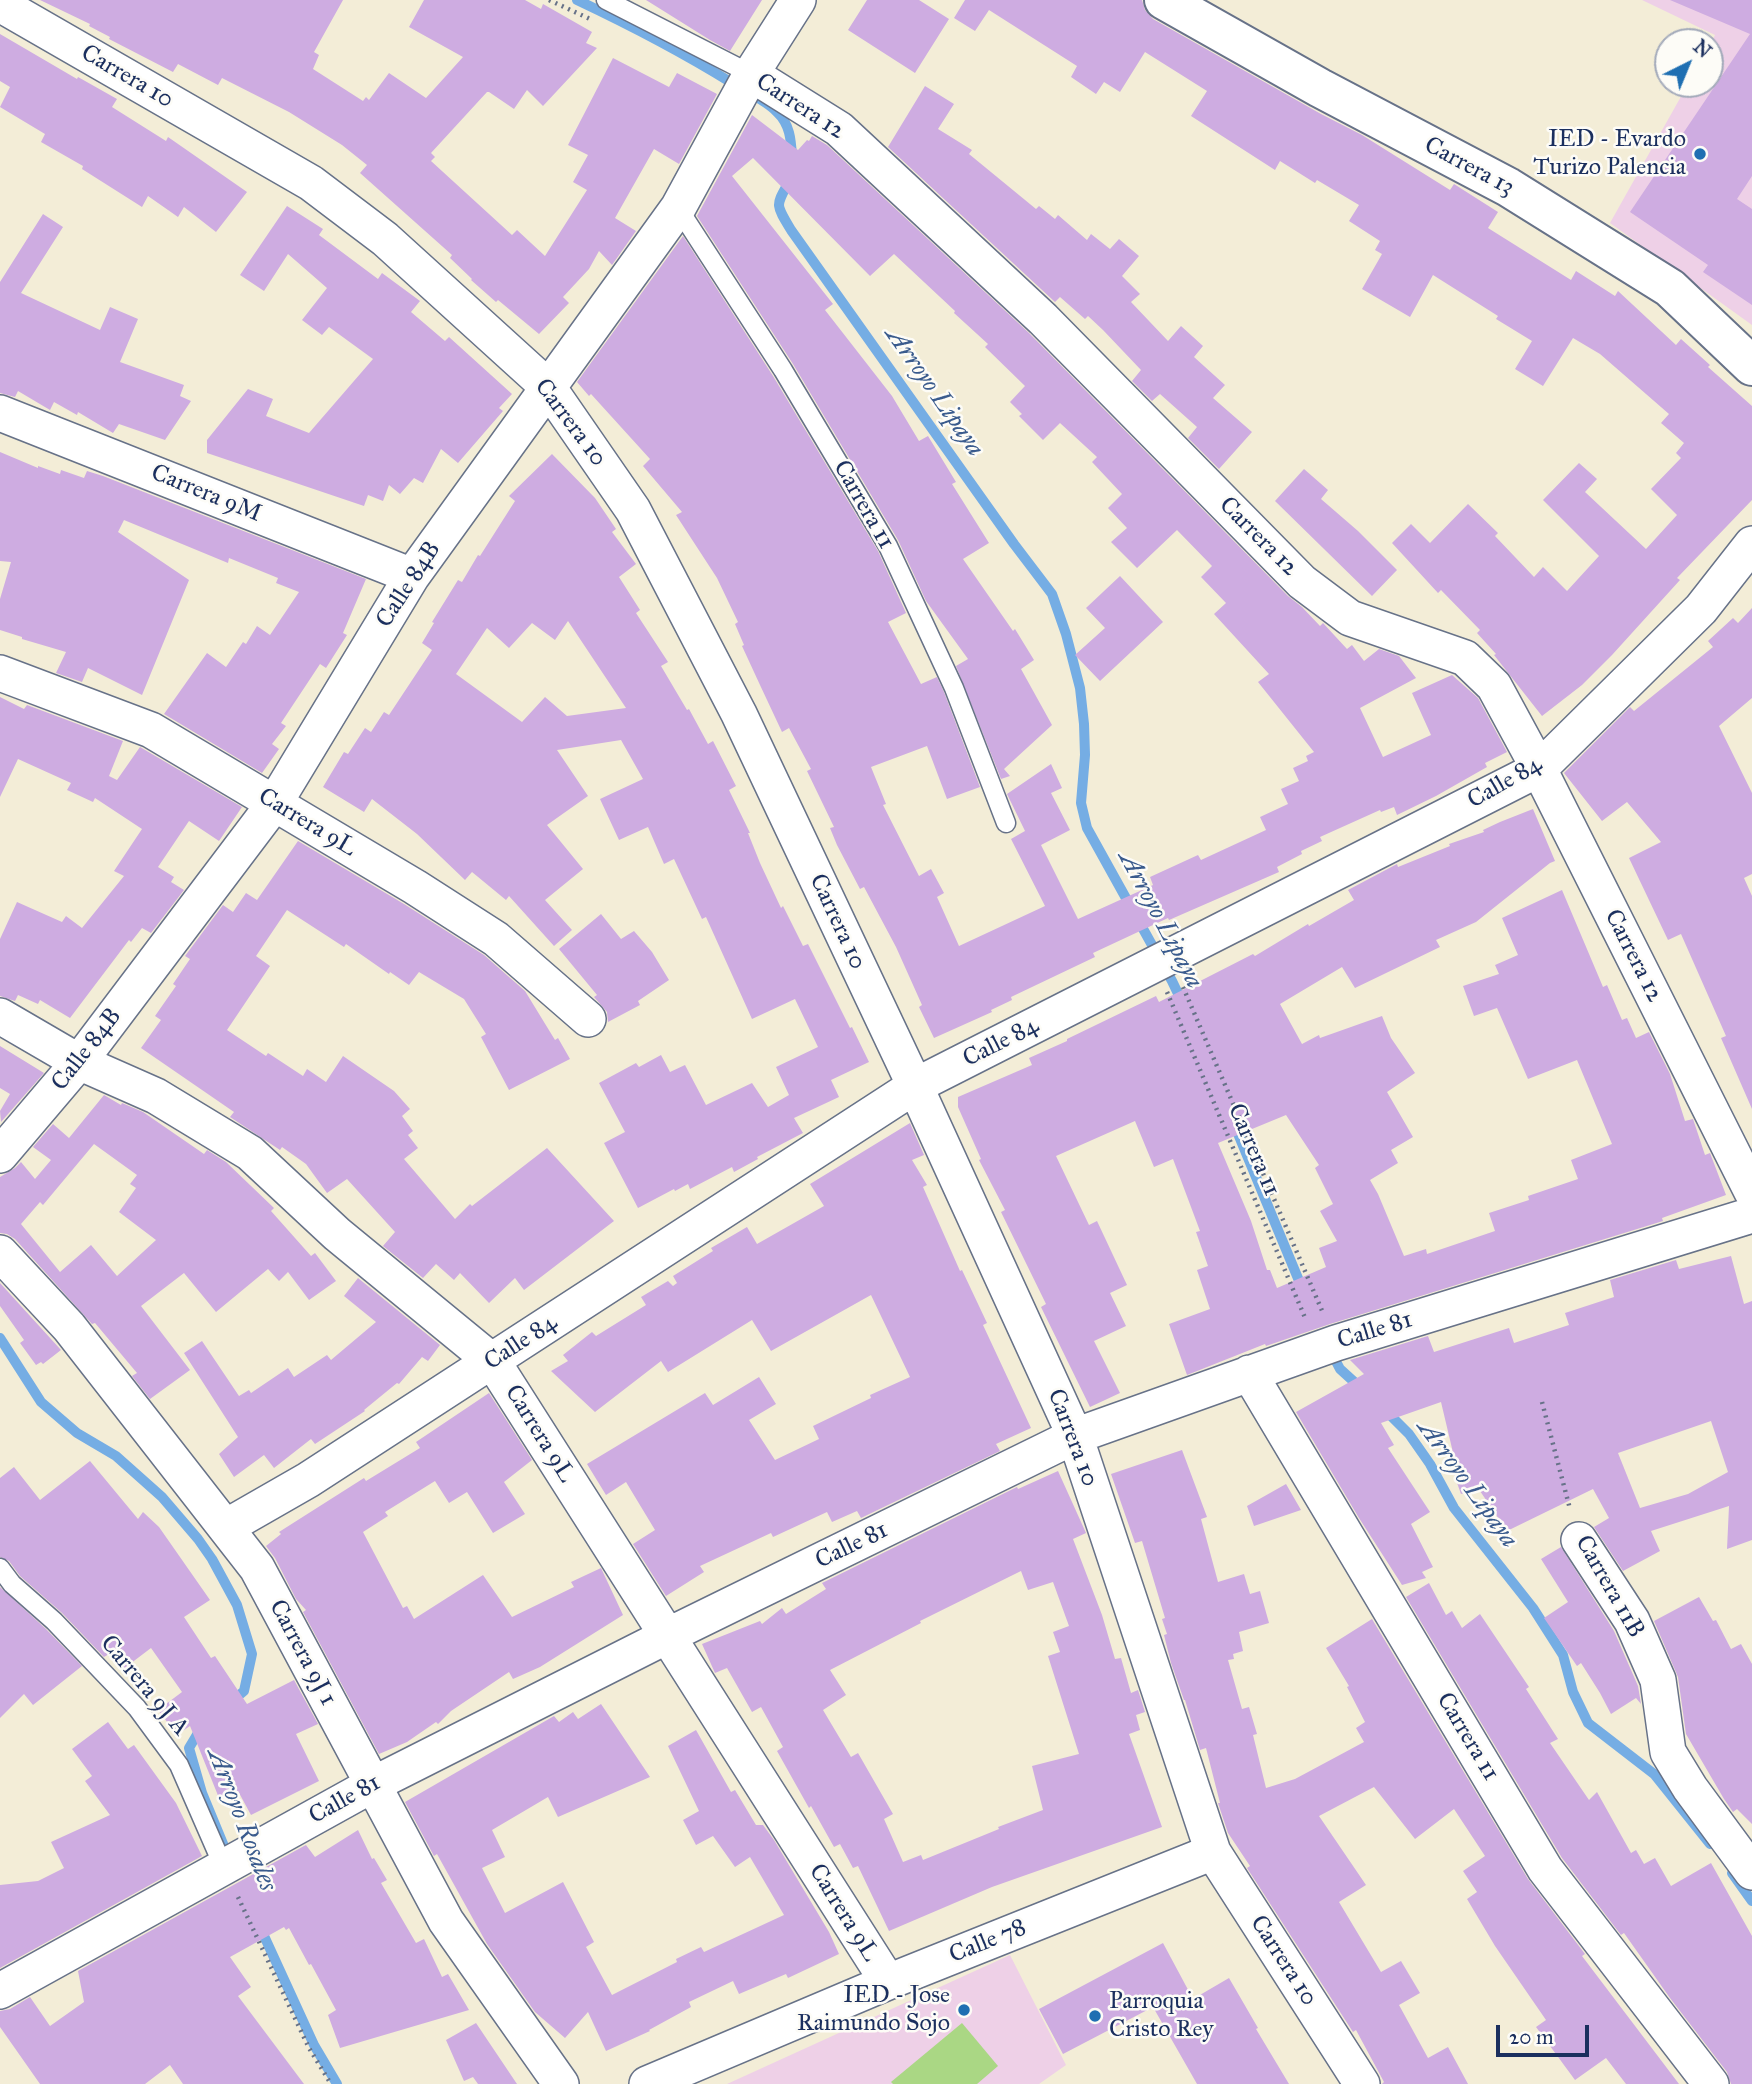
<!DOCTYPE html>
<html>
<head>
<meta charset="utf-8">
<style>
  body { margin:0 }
  #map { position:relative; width:1752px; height:2084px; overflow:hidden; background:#f3edd7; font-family:"IM FELL Great Primer",serif }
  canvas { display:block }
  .north { position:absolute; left:1654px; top:28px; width:70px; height:70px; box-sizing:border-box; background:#fdfcf7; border:2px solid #a3aaba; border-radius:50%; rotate:43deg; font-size:19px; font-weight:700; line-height:28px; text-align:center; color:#1b2f5e }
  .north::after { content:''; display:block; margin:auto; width:24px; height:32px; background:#1f6fb2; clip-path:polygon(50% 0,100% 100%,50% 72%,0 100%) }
  .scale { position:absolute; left:1496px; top:2025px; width:93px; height:32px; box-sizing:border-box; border:4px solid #1b2f5e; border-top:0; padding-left:9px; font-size:21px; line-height:24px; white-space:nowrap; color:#1b2f5e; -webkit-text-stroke:5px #fdfcf7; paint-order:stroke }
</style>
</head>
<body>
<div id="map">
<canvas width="1752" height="2084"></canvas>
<div class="north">N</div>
<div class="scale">20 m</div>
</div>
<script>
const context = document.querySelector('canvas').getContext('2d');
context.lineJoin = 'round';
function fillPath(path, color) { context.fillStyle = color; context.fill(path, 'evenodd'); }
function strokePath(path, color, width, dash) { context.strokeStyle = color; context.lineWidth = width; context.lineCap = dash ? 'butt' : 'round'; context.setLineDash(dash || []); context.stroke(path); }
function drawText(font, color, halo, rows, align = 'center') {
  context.font = font + ' "IM FELL Great Primer",serif'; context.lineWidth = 5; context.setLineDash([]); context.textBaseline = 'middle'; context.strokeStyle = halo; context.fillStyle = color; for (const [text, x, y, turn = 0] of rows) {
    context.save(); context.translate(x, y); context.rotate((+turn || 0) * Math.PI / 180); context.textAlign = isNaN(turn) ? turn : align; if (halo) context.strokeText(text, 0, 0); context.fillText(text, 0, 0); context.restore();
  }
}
const built = new Path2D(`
  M1642,0H1752V325L1610,223L1688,84H1710V45L1715,35Z
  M1010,1955L1066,2065L1039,2084H727Z`);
const green = new Path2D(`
  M962,2023L998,2066L977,2084H893L891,2082Z`);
const stream = new Path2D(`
  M577,0C630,25 682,52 732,83C746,92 766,100 777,112C790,124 791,140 792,156
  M791,178C776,206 774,202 791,230L1014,544L1052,594L1066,634L1080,688L1084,724L1085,755L1081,803L1087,828L1172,981L1183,1004
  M1234,1124L1302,1288
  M0,1338L41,1402L77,1433L116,1456L162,1497L198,1539L212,1559L237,1605L252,1654L244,1691L231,1702
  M1330,1350L1340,1369L1362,1389
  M1386,1411L1409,1434L1430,1464L1454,1508L1533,1608L1563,1655L1573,1692L1588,1723L1654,1774L1710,1844
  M201,1728L189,1748L202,1793L228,1856
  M1732,1873L1752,1901
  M260,1927L314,2045L337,2084`);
const building = new Path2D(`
  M40,0H343L314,52L319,55L313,69L363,101L366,97L369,100L389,73L426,98L463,57L409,27L424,0H525L541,9L543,4L592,32L586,43L597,48L543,106L527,90L514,109L489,92H487L431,153L435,157L431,161L512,235L517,230L545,256L587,190L573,182L588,155L568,145L613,58L669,87L677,73L717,94L679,164L654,149L615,218L636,231L612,265L599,251L589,269L563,297L569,303L539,334L498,300L496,302L471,280L472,279L450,258L452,255L360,173L367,165L342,145L289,112L222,78L218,85L178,64L173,72L109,39L110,37L89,26L90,24Z
  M646,0H762L730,51L710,40Z
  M867,0H919L949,19L915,73L848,30Z
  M965,0H1142L1145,10L1153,19L1321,114L1362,135L1450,190L1454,184L1498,212L1488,228L1571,280L1576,271L1615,296L1618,291L1676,345L1681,339L1710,365L1708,367L1752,406V500L1677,578L1680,580L1612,655L1582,685L1542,716L1494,655L1496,654L1477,633L1480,630L1441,590L1438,593L1392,543L1411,524L1430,543L1468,504L1498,533L1495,536L1534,577L1543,567L1567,591L1599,556L1543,500L1579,463L1597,479L1585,492L1646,549L1677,515L1651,489L1681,458L1676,453L1684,443L1661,423L1669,414L1600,354L1573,338L1543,386L1515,369L1532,341L1496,319L1498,316L1433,275L1410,317L1362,289L1382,254L1375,250L1380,241L1349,221L1359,205L1317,180L1315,183L1280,161L1275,170L1191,116L1207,91L1145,52L1120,92L1104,82L1096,94L1071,77L1077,66L989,10L975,31L954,18Z
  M1670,0H1752V176L1737,199L1752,209V305L1703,272L1708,265L1630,212L1750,34Z
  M0,34L77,79L78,77L117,99L112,107L166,141L168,137L247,192L216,232L184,207L178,217L148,196L142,207L82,169L83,166L41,142L45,134L0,107L10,87L0,81Z
  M925,86L954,104L938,129L972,150L969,154L1036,209L1039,206L1055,219L1058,215L1087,240L1091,234L1110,249L1119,239L1139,256L1122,276L1140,294L1131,302L1168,341L1181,326L1203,346L1194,357L1225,385L1213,398L1252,432L1219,469L1188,438L1197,427L1160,394L1152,401L1132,381L1141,370L1103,330L1088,316L1085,319L1060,297L1055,302L888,147Z
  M752,115L798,150L807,140L809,141L812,136L827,145L1029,333L1288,596L1302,607L1320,626L1323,623L1347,649L1352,645L1364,661L1379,649L1399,656L1416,678L1360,708L1383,757L1431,735L1412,693L1452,675L1478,698L1507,752L1485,763L1487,767L1436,796L1397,815L1394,807L1381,812L1380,810L1320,837L1322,841L1301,851L1302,854L1277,867L1279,872L1169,920L1168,918L1093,953L1095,957L1011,997L1012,1000L991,1010L992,1012L934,1038L919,1007L922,1005L896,947L864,887L860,889L837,845L830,828L834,827L807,771L811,769L789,728L782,732L760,685L742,646L744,645L735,624L738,622L717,578L676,515L682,512L643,466L650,459L591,394L589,396L577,382L683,236L773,376L878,551L906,613L888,622L921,684L937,677L944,692L980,787L947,799L927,746L871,767L886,804L883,805L919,876L931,869L944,893L937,897L959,946L1045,906L1011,839L1025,831L1007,794L1051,764L1062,788L1051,793L1070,830L1041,845L1078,919L1153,885L1150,877L1198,855L1201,860L1266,830L1260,817L1288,804L1281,789L1299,781L1293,768L1308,761L1306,756L1314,752L1258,682L1269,674L1214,614L1226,603L1201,577L1212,566L1177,530L1137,568L1111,542L1127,528L1108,508L1122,494L1092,462L1097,457L1060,423L1043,440L1019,416L1022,414L1010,402L1025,386L985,347L988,344L954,313L955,311L894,254L870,276L753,158L732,176L833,304L825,310L892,396L919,441L928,436L956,482L952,484L989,543L963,559L1013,631L1015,629L1034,660L1021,669L1052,725L1004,769L1010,776L1001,779L956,666L968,659L926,601L898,540L793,364L697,216Z
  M287,206L323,229L319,235L378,279L382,273L420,301L411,312L445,341L449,337L512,394L499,408L503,411L458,463L441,449L423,483L414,478L400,494L389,485L383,501L368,495L364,506L207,453V440L248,389L273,399L266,416L309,433L373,359L329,327L322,335L302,320L327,288L288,254L264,291L240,275Z
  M43,214L63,227L21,293L100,330L110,307L138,319L120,362L184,385L180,396L191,401L165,440L119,424L113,433L78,412L77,415L54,402L50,410L18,391L15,397L0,393V282Z
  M0,452L38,468V466L60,474L61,470L84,478L87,471L103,476L366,579L343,633L347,635L326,668L320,664L281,723L286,726L272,744L279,749L262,773L164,714L207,653L226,667L243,642L246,644L257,626L270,635L299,592L276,583L278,578L229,558L228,563L124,520L118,532L189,580L142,695L88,668L82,682L56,673L66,652L22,639V637L0,630V599L11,562L0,561Z
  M552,454L595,498L616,529L612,532L636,564L619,577L640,610L636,613L668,662L661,666L687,710L689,709L708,744L713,741L736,786L729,790L750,833H748L760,863L781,908L783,906L803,946L808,944L850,1028L852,1027L869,1062L831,1080L839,1097L794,1118L803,1133L757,1157L758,1159L734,1172L732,1167L690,1189L688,1184L675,1191L674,1189L638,1208L604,1143L625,1132L599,1083L636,1063L639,1067L661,1055L670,1072L685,1065L706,1105L752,1083L768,1107L789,1095L776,1067L818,1047L795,999L752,1019L706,917L702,919L674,859L664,864L648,827L619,840L600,799L643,779L621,740L557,750L588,796L547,825L583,869L545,900L572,930L554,946L509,896L506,900L472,872L465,880L417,834L372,799L364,812L323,787L344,752L348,754L365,728L371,732L384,712L389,715L432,650L422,643L434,623L432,622L458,580L462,582L478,555L480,556L515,501L509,496ZM568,621L626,708L567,716L545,697L522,722L456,674L487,628L509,648L532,623L555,640Z
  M1304,469L1328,490L1321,499L1358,531L1397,570L1372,596L1275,501Z
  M1120,576L1163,622L1100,681L1075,655L1105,628L1086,608Z
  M1752,608V698L1719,726L1752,793V874L1744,878L1752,896V1109L1721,1038L1726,1036L1681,934L1668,940L1629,858L1661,842L1627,802L1602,821L1564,773L1630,707L1634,711L1713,647L1708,641L1733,618L1738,623Z
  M0,697L24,709L27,705L123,741L109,776L117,780L140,747L242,807L219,841L189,821L158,867L174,877L171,882L184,890L151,933L142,928L131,942L129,940L70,1018L40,1000L38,1004L18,995L15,1001L0,996V939L17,902L62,922L66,916L82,928L124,876L114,871L142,829L95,798L93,802L67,790L71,783L18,759L0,797Z
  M1533,809L1555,861L1550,863L1476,922L1436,940L1440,947L1355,988L1342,967L1280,1004L1302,1044L1319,1035L1320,1038L1382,1016L1391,1038L1415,1073L1387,1092L1413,1137L1391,1150L1398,1163L1370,1180L1378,1194L1404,1256L1426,1249L1427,1254L1495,1231L1489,1213L1529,1200L1528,1196L1578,1179L1571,1160L1612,1144L1577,1060L1528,1079L1497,1008L1474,1016L1463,986L1499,974L1495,965L1518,955L1502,918L1562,890L1603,987L1607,985L1622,1020L1627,1018L1636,1038L1649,1032L1670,1074L1685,1121L1693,1119L1705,1155L1710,1153L1726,1195L1662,1218L1663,1221L1330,1324L1266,1346L1265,1344L1187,1375L1169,1324L1210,1309L1197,1270L1208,1266L1196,1232L1200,1231L1173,1159L1154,1167L1135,1121L1056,1156L1089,1225L1097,1221L1127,1285L1110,1293L1126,1326L1094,1341L1120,1393L1090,1407L1041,1307L1046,1304L1001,1212L1005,1210L979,1160L981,1159L958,1107V1097L1032,1065L1029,1058L1067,1041V1039L1156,996L1159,1002L1253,954L1255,956L1308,924L1309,926L1354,900L1348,890L1397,864L1398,867L1450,846L1449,844L1484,832L1483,830L1500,822ZM1286,1115L1319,1165L1315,1168L1333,1204L1320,1211L1337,1241L1319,1248L1326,1267L1277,1288L1270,1270H1267L1251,1221L1218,1143Z
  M298,841L404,904L484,955L525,991L555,1040L558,1038L570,1059L509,1090L481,1037L486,1034L464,999L419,972L409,985L390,972L389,974L346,944L344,947L287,910L256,956L270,966L227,1030L266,1056L268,1053L303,1076L307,1069L326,1082L343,1056L394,1091L410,1109L402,1116L413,1131L408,1135L418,1148L404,1159L455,1219L470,1204L472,1206L547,1148L614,1221L524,1290L515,1278L489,1303L460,1273L454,1280L436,1264L423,1278L383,1246L395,1232L347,1179L327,1193L306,1164L282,1147L280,1150L230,1117L234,1112L141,1048L161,1020L155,1016L176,986L173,984L190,959L185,956L223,905L233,912L246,893L257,900Z
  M601,914L621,939L634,931L652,952L669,980L638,1001L640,1005L608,1022L607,1012L594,997L597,995L559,949Z
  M0,1046L44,1073L1,1122L0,1111L10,1094L0,1088Z
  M104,1095L121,1105L122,1103L143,1112L204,1154L207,1150L226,1162L274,1208L271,1211L311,1256L315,1253L336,1281L309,1300L288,1272L279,1281L268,1269L216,1312L184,1273L141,1306L190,1370L150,1399L132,1376L137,1373L95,1323L92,1324L15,1239L7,1234L0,1233V1177L15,1168L21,1162L35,1179L51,1160L33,1147L53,1124L69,1138ZM94,1144L137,1175L130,1184L136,1188L119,1212L156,1240L117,1276L91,1245L60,1272L21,1224L40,1202L43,1205Z
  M910,1123L924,1155L912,1160L927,1185L923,1187L960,1271L962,1270L987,1323L983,1325L1031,1428L996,1444L1000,1451L861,1518L857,1511L832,1522L827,1512L773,1537L771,1533L700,1566L704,1572L666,1596L633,1544L655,1530L626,1482L606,1495L587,1464L705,1393L713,1405L759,1377L776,1404L749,1420L775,1460L819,1439L813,1426L871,1398L870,1395L910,1377L871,1295L771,1351L752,1320L668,1372L661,1361L595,1412L551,1371L568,1361L563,1355L592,1332L596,1336L646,1305L641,1297L668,1281L673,1286L677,1283L673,1276L713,1251L711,1248L747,1227L757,1244L824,1206L810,1184Z
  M1731,1256L1744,1304L1752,1301V1540L1727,1549L1729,1506L1651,1531L1660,1551L1623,1571L1594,1527L1609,1518L1593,1489L1507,1531L1478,1488L1461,1494L1450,1463L1455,1461L1441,1402L1381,1423L1394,1445L1388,1448L1430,1512L1411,1524L1433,1567L1422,1572L1426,1578L1402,1585L1359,1518L1296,1412L1364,1374L1350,1360L1428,1336L1434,1352L1509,1328L1514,1343L1569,1325L1565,1313L1614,1297L1610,1280L1676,1260L1679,1269ZM1711,1421L1728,1472L1688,1494L1640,1508L1618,1453Z
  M358,1278L440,1345L428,1361L422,1357L399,1384L397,1383L364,1410L365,1411L315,1444L311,1439L274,1468L264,1455L234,1477L219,1454L238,1437L184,1353L202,1341L239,1396L249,1390L251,1393L288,1368L294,1377L327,1355L331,1360L376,1322L344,1296Z
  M0,1283L61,1350L43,1364L41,1362L36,1365L20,1343L24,1340L0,1306Z
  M489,1393L532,1460L504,1482L525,1514L493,1533L467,1492L449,1503L435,1481L385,1512L388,1516L363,1532L403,1608L407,1606L414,1619L483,1575L512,1617L574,1587L571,1582L601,1568L623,1615L540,1667L513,1679L509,1672L451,1711L438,1724L436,1722L407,1742L379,1754L303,1612L306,1610L296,1599L275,1558L266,1546L281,1534L279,1532L364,1478L366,1481L420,1448L416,1442Z
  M1182,1450L1207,1517L1201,1519L1218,1582L1244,1574L1250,1594L1260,1591L1269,1623L1239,1632L1243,1651L1233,1654L1234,1659L1228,1660L1242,1709L1249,1707L1257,1734L1253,1735L1266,1788L1295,1779L1364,1742L1356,1728L1365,1722L1347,1687L1349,1686L1326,1648L1372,1619L1528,1879L1585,1954L1582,1956L1679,2084H1626L1606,2058L1575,2080L1536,2027L1546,2020L1495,1946L1467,1899L1477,1892L1463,1871L1485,1856L1454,1809L1415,1839L1374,1787L1319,1816L1366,1885L1339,1902L1381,1972L1401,1961L1420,1993L1399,2005L1428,2058L1448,2047L1468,2084H1382L1384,2082L1356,2030L1353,2032L1247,1868L1250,1866L1228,1833L1218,1803H1220L1206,1748L1200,1750L1185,1700H1184L1171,1663L1164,1635L1167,1634L1162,1619L1165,1618L1142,1541L1135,1543L1111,1474Z
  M90,1461L138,1519L143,1512L159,1527L210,1600L184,1617L211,1658L215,1656L247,1704L294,1680L318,1724L296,1734L319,1781L251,1815L238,1791L219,1798L190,1726L177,1735L158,1710L182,1692L151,1648L122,1670L109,1654L104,1657L62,1613L20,1576L9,1561L0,1557V1478L14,1467L40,1500Z
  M1058,1471L1086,1533L1073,1539L1102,1615L1115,1659L1121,1658L1131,1693L1138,1690L1145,1712L1136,1715L1140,1730L1129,1734L1162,1827L992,1887L889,1931L858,1866L853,1868L840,1844L834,1847L811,1806L809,1808L777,1751L783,1747L761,1707L752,1712L727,1668L715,1673L702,1644L760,1621L762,1624L782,1608L786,1614L826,1589L822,1583L1017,1487L1018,1489ZM1021,1571L1028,1590L1053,1582L1069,1626L1053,1632L1060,1652L1048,1656L1079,1754L1032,1766L1043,1810L998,1827L999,1829L923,1860L921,1855L903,1862L884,1819L893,1814L858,1753L851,1757L823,1710L846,1695L830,1670L921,1623L920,1621Z
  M1286,1484L1301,1510L1254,1526L1247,1506Z
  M1561,1547L1614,1631L1638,1686L1641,1704L1636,1698L1611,1714L1600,1693L1581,1663L1577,1666L1544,1618L1568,1602L1541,1559Z
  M1429,1583L1446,1615L1452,1611L1462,1628L1480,1614L1529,1687L1526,1689L1558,1739L1550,1743L1589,1800L1597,1792L1631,1853L1636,1850L1644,1864L1655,1858L1671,1886L1711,1863L1752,1936V2084H1731L1727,2072L1670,1998L1624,1933L1621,1935L1562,1858L1406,1597Z
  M0,1587L46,1629L82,1666L33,1705L24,1694L0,1718Z
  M1699,1597L1713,1621L1716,1620L1731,1649L1741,1644L1752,1664V1824L1737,1809L1733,1812L1724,1799L1686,1734L1678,1677L1654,1621Z
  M601,1704L650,1777L558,1817L548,1797L492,1830L505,1857L482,1868L505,1913L563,1882L594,1942L586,1947L612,1995L677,1962L676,1959L701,1947L704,1952L784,1915L750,1857L735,1867L713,1836L696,1845L683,1820L699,1811L668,1746L696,1730L731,1792L735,1790L756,1825H763L774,1840L829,1932L839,1954L788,1978L786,1974L739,1994L733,1981L689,2002L691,2007L649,2030L650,2031L606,2051L588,2012L565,2038L535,2012L487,1944L437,1854L434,1856L405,1802L554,1716L559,1722L573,1712L578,1719Z
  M108,1722L128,1749L134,1745L176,1803L202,1856L0,1968V1885L38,1881L64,1868L51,1842L110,1815L85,1781L92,1776L72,1749Z
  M358,1830L372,1859L374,1858L387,1880L381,1883L416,1943L424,1939L442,1977L448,1974L469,2010L340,2048L328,2015L336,2010L311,1964L309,1965L289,1928L286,1930L284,1927L230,1957L251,1987L238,1996L304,2084H183L170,2065L145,2084H40L0,2027V2011L10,2009L30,1997L50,2026L84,2002L78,1971L304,1846L306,1845L315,1857Z
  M1163,1943L1193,1999L1229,1978L1258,2028L1256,2029L1289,2084H1197L1153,2007L1063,2054L1039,2009Z
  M476,2023L517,2084H478L473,2077L464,2081L446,2040Z`);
const path = new Path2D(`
  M549,0L590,19
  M1183,987L1323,1313
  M1167,992L1306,1320
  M1542,1402L1570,1509
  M238,1897L309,2048L331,2084`);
const lane = new Path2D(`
  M606,0L751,74
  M678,208L783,370L888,546L954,688L1006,823
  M0,1568L12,1584L54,1621L137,1708L179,1765L224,1868`);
const street = new Path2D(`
  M0,4L311,183L385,239L548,387L633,510L739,714L915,1086L1075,1436L1213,1852L1362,2084
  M751,74L839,129L1043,319L1302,582L1350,618L1465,658L1494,686L1539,769L1752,1192
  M0,413L412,576
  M0,673L151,730L415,887L496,939L588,1019
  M0,1016L79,1062L156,1096L250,1153L337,1234L493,1362L888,1982
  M0,1155L79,1062L274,804L412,576L678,208L751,74L798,0
  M0,1253L69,1327L257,1568L446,1921L561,2084
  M1249,1373L1545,1869L1711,2084
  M226,1527L308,1480L915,1086L1539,769L1701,609L1752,544
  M1579,1540L1632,1621L1658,1680L1668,1752L1690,1788L1752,1872
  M0,1991L372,1785L667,1636L1075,1436L1336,1343L1752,1215
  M647,2084L888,1982L1213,1852`);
const secondary = new Path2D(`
  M1164,0L1320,88L1508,187L1670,288L1752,366`);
const markers = [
  [1700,154,7,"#1f6fb2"],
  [964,2010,7,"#1f6fb2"],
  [1095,2016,7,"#1f6fb2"]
];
const streetNames = [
  ["Carrera 10",127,77,30],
  ["Carrera 12",800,107,33],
  ["Carrera 13",1469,167,28],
  ["Carrera 10",570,423,53],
  ["Carrera 9M",206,494,22],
  ["Carrera 11",863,505,60],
  ["Carrera 12",1258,537,45],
  ["Calle 84B",409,585,-57],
  ["Calle 84",1505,783,-30],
  ["Carrera 9L",307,823,31],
  ["Carrera 10",837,922,65],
  ["Carrera 12",1633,956,63],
  ["Calle 84",1001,1043,-27],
  ["Calle 84B",87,1050,-52],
  ["Carrera 11",1253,1150,67],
  ["Calle 81",1375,1331,-17],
  ["Calle 84",521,1343,-33],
  ["Carrera 9L",539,1434,58],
  ["Carrera 10",1072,1438,69],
  ["Calle 81",852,1546,-26],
  ["Carrera 11B",1609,1587,60],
  ["Carrera 9J 1",302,1653,62],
  ["Carrera 9J A",144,1686,50],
  ["Carrera 11",1467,1737,59],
  ["Calle 81",345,1800,-29],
  ["Carrera 9L",843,1913,58],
  ["Calle 78",988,1942,-22],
  ["Carrera 10",1283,1961,57]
];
const poiNames = [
  ["IED - Evardo",1686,140],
  ["Turizo Palencia",1686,168],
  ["IED - Jose",950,1996],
  ["Raimundo Sojo",950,2024],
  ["Parroquia",1109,2002,"left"],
  ["Cristo Rey",1109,2030,"left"]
];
const waterNames = [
  ["Arroyo Lipaya",934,392,55],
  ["Arroyo Lipaya",1160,920,62],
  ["Arroyo Lipaya",1467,1484,54],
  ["Arroyo Rosales",241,1820,69]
];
fillPath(built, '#eed0e7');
fillPath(green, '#aad784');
strokePath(stream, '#75ade4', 10);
fillPath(building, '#ceace1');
strokePath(lane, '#677288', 21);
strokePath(street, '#677288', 38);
strokePath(secondary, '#677288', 42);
strokePath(path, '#677288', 4.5, [2, 5]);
strokePath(lane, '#fff', 18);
strokePath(street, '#fff', 35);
strokePath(secondary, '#fff', 38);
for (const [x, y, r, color] of markers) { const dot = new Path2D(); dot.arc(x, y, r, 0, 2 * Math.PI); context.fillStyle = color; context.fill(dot); strokePath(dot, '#fdfcf7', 2.5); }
drawText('24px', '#1b2f5e', '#fdfcf7', streetNames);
drawText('24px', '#1b2f5e', '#fdfcf7', poiNames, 'right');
drawText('italic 26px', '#3a5b8d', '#fdfcf7', waterNames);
</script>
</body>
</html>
